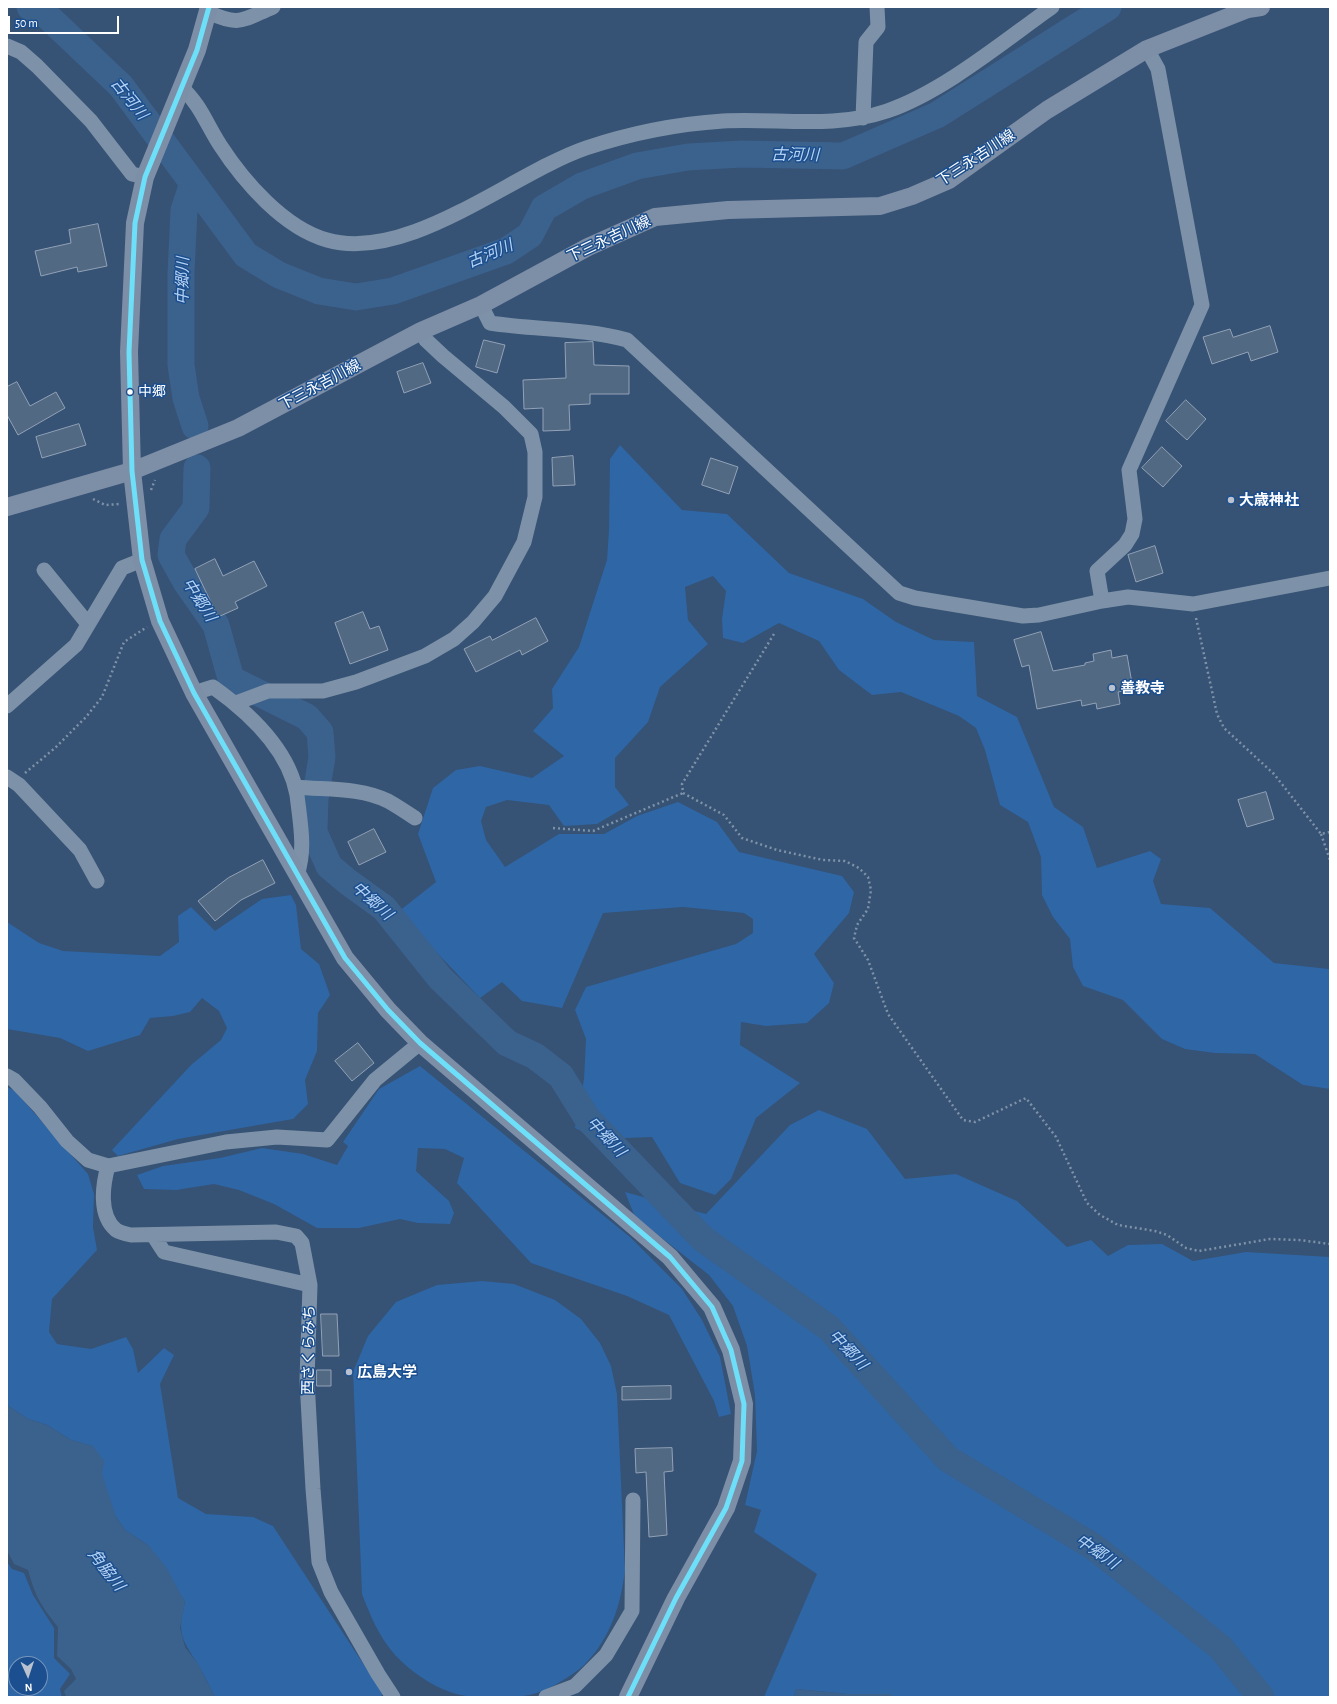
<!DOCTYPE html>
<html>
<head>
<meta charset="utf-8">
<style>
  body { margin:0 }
  #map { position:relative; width:1337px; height:1704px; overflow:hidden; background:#365274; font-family:"Alegreya Sans",sans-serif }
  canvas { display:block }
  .frame { position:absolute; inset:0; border:8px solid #fff; pointer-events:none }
  .north { position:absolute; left:8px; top:1656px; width:40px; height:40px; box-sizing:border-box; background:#1b4f8f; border:1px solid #7695bc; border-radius:50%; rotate:177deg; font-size:11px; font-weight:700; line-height:16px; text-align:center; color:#fff }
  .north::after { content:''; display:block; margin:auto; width:14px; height:18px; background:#b9c2ce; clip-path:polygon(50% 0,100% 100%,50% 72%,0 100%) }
  .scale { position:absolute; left:8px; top:16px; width:111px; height:18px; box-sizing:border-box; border:2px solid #fff; border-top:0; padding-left:5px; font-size:12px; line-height:14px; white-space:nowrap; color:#fff; -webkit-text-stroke:3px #1b4f8f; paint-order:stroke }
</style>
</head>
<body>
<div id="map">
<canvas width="1337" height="1704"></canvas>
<div class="frame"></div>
<div class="north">N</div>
<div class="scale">50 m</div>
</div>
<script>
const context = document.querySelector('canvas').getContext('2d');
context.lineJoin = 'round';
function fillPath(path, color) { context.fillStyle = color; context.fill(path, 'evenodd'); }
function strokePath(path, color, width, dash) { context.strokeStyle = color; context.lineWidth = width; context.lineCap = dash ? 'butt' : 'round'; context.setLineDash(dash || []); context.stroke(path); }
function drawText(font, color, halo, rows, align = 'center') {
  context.font = font + ' "Alegreya Sans","Noto Sans JP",sans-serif'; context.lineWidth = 3; context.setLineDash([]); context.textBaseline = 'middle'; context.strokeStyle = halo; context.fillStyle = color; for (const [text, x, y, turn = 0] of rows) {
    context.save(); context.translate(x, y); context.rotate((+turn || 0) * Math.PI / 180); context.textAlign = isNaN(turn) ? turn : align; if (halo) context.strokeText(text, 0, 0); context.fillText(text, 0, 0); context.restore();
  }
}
const green = new Path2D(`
  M620,445L682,510L727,514L789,573L863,599L896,622L934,640L974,642L977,696L1017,717L1054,807L1083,827L1097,868L1150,851L1161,859L1153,881L1161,904L1210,908L1274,963L1329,969L1330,1089L1303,1085L1255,1054L1215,1053L1185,1049L1162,1039L1123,1000L1083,986L1073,967L1070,939L1053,917L1042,895L1041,857L1028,822L1000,805L985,750L976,728L959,716L901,692L872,695L839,670L819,641L779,623L743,643L723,638L722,619L726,591L713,576L685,587L688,620L708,644L660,687L648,722L615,758V787L629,805L597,824L564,826L549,805L507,800L486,807L481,821L486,840L505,867L559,834H604L637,816L678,802L717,822L739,852L842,876L854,892L849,913L814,954L834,983L829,1003L807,1023L766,1026L741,1022L740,1045L800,1083L756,1118L731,1179L715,1195L680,1183L652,1137L598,1139L575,1128L584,1079L586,1039L575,1010L586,987L736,944L753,933V919L744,913L683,907L603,913L562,1008L522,1001L502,982L480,998L398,912L436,882L418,834L433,788L456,770L480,766L532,778L564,756L533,731L553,708L552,689L579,647L607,560L609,530L610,459Z
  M291,895L296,905L301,949L319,964L330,995L318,1013L317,1051L305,1080L308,1104L293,1119L178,1139L118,1156L112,1150L191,1065L221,1040L227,1028L219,1011L202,998L190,1012L173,1016L150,1018L140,1035L88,1051L60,1038L7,1029V922L39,943L63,951L160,956L179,942L178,916L191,907L215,931L262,899Z
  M420,1066L630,1237L682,1289L702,1320L720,1357L731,1414L719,1417L714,1401L669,1315L627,1296L531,1263L457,1183L464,1158L445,1149L418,1148L416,1171L449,1201L454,1213L450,1224L418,1223L400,1219L359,1228H317L274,1204L239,1190L214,1184L176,1190L144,1189L137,1175L163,1166L220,1158L262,1148L303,1154L337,1165L348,1146L343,1142L379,1089Z
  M7,1087L15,1091L88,1174L94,1194L93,1227L97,1250L52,1299L49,1332L57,1344L91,1349L126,1337L133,1349L138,1373L164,1348L174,1355L160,1384L178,1498L206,1514L253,1517L273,1526L383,1694L380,1697H215C209,1686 204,1674 197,1663C181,1638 177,1633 185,1602L148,1545L125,1530L114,1514L92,1446L71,1440L47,1425L28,1419L7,1405Z
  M819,1110L867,1129L905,1179L956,1174L1017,1201L1067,1247L1091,1240L1108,1256L1128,1245L1162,1244L1193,1261L1246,1252L1330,1257V1697H892V1694H847L796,1689L794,1697H764L817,1574L754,1532L761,1510L745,1505L757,1451L755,1395L747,1346L733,1306L709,1275L635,1217L625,1192L706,1214L790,1125Z
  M482,1281L514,1284L555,1300L581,1319L600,1343L611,1366L617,1394L625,1570C621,1604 611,1637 586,1663C577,1673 550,1689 537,1693C514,1700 472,1700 450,1692C430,1685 409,1670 395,1655C379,1637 370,1615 362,1594L353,1372L368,1336L396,1302L437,1285Z
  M7,1562L12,1569L24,1573L33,1595L54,1628V1658L70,1674L60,1689L62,1697H7ZM16,1664H40V1688H16Z`);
const water = new Path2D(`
  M7,1405L28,1419L47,1425L71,1440L93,1446L104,1461L102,1474L116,1517L125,1530L148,1545L166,1567L185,1602L180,1628L185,1647L198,1664L215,1697H66L64,1691L76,1679L71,1669L57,1656L58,1627C41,1606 35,1596 28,1570L14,1564L7,1551Z
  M796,1689L847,1694H892V1697H794Z`);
const stream = new Path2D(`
  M42,11L45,7`);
const river = new Path2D(`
  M30,7L42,11L121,86L246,255L279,275L319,291L356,297L393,291L506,251L530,235L544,208L582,186L637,166L688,157L742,154L843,156L937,115L1108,7
  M193,183L184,210L181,273V365L186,398L195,426
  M197,468L196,508L173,539L171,555L186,582L216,625L231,679L307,717L320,732L322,757L315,799L314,832L329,866L348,882L384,908L440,978L507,1043L535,1056L561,1076L587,1118L703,1239L829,1328L948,1459L1094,1547L1220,1647L1261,1697`);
const building = new Path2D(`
  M98,224L107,266L78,272L77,267L41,276L35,251L71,243L69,230Z
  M1270,326L1278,352L1251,361L1248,352L1212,364L1203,337L1230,329L1233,337Z
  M484,340L505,345L497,373L476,367Z
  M593,342L594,365L629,366V394H590V404L569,405L570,430L543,431V408L524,409L523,380L566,378L565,343Z
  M423,363L431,383L404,393L397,372Z
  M17,382L30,406L56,392L65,408L18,435L7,415V387Z
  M1186,400L1206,419L1187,440L1166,421Z
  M79,424L86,445L42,458L36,437Z
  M1162,447L1182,466L1163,487L1142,468Z
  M573,456L575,485L553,486L552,458Z
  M711,458L738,467L729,494L702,485Z
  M1155,546L1163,573L1136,582L1128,555Z
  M215,559L223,576L254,561L267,586L235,602L238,608L218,617L195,569Z
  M363,612L370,629L379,626L388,650L350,664L335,623Z
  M536,618L548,641L522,655L520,650L476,672L464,649L490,636L492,640Z
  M1041,632L1053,671L1085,665V663L1094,661L1093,654L1111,650L1112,658L1127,655L1133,689L1118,692L1120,704L1097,709L1096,703L1082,706L1081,700L1037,709L1029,665L1022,667L1014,640Z
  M1266,792L1274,819L1247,827L1238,800Z
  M374,829L386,852L359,865L348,842Z
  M263,860L275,883L241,900L215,921L198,901L228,878Z
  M358,1043L374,1063L352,1081L335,1061Z
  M321,1314H337L339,1356H323Z
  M317,1370H331V1386H317Z
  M671,1386V1399L622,1400V1387Z
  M672,1448L673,1471L664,1472L667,1535L649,1537L646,1472L636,1473L635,1449Z`);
const path = new Path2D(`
  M151,490L155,480
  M93,499L105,505L120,504
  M1196,618L1217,714L1224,728L1274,774L1321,834L1330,832
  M774,634L682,784L683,793L724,815L742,838L777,850L823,860L845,861L859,868L868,877L871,890L868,909L857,925L854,938L868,960L888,1014L963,1120L975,1122L1026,1098L1056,1137L1087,1203L1100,1215L1118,1225L1155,1231L1167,1235L1186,1248L1199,1251L1270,1239L1299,1240L1330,1244
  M25,773L55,748L86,717L102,697L124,642L147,627
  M553,828L593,831L683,793
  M1321,834L1330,860`);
const minor = new Path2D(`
  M208,12C240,27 242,20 273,7
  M7,46L21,52L37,66L91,121L132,174L145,177
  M182,88C200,104 207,125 220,145C244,182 284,228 327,240C408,263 511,174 586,148C631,133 677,124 723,121C778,118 834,129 887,111C943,92 1004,41 1052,7
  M863,118L866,42L878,27L877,7
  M481,305L490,323C535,330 583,328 627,340L899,593L915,598L1023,616L1039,615L1102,601L1128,597L1193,604L1330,578
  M44,570L88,624
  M1102,601L1097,571L1125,545L1132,534L1135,519L1129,470L1202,305L1158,69L1147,49
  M194,693L213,687C248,712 289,750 297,795C300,822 306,849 297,875
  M236,703L268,691H323L356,682L425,656L454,639L473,622L495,596L524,542L535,497V452L531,434L504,407L443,356L426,340L421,331
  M7,706L76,645L122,568L142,560
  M7,777L19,785L80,850L97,881
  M296,787C326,790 360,787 388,801C397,806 406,812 415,818
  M7,1076L14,1080L40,1107L67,1141L88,1160L108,1166L226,1142L277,1137L327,1140L375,1080L420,1043
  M108,1166C103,1184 98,1215 116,1230C119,1232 126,1234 131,1235L276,1232L296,1236L302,1243L310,1285L307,1381L313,1489L319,1562L331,1592L378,1674L393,1697
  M153,1235L164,1252L310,1285
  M546,1697L575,1686L606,1655L632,1611L633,1500`);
const major = new Path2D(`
  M209,7L197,50L145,177L135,223L129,352L132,471L142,560L160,621L194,693L345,958L388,1010L420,1043L670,1257L712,1307L731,1350L744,1404L742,1461L726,1508L676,1598L628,1697
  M7,507L132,471L238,428L421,331L481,305L588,247L655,217L728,210L880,206L912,196L949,180L1047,110L1147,49L1248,9L1261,7`);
const bus1 = new Path2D(`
  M209,7L197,50L145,177L135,223L129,352L132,471L142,560L160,621L194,693L345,958L388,1010L420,1043L670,1257L712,1307L731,1350L744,1404L742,1461L726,1508L676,1598L628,1697`);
const markers = [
  [130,392,3.5,"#fff"],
  [1231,500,4,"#b9c2ce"],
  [1112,688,4,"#b9c2ce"],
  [349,1372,4,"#b9c2ce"]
];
const busNames = [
  ["中郷",138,392]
];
const streetNames = [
  ["下三永吉川線",976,158,-33],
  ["下三永吉川線",609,239,-25],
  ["下三永吉川線",320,385,-28],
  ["西さくらみち",309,1350,-89]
];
const poiNames = [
  ["大歳神社",1239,500],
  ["善教寺",1120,688],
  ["広島大学",357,1372]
];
const waterNames = [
  ["古河川",129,99,51],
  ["古河川",795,155,1],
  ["古河川",490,254,-23],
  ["中郷川",183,281,-89],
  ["中郷川",199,600,57],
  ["中郷川",372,901,42],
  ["中郷川",606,1137,47],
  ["中郷川",848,1350,47],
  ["中郷川",1097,1552,35],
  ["角脇川",106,1570,52]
];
fillPath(green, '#2f66a5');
fillPath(water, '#3b618d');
strokePath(stream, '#3b618d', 4.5);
strokePath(river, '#3b618d', 27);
fillPath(building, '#526984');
strokePath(building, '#92a2b6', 1);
strokePath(path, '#7d92a8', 2.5, [2, 3]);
strokePath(minor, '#7d92a8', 15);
strokePath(major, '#7d8ea7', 18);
strokePath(bus1, '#6ddff8', 5);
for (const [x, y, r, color] of markers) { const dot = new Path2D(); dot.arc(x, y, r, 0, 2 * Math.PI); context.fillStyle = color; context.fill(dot); strokePath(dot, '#1b4f8f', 1.5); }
drawText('14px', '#fff', '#1b4f8f', busNames, 'left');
drawText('15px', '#fff', '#1b4f8f', streetNames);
drawText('bold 15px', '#fff', '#1b4f8f', poiNames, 'left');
drawText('italic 16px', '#b5d3f5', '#1b4f8f', waterNames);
</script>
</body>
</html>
